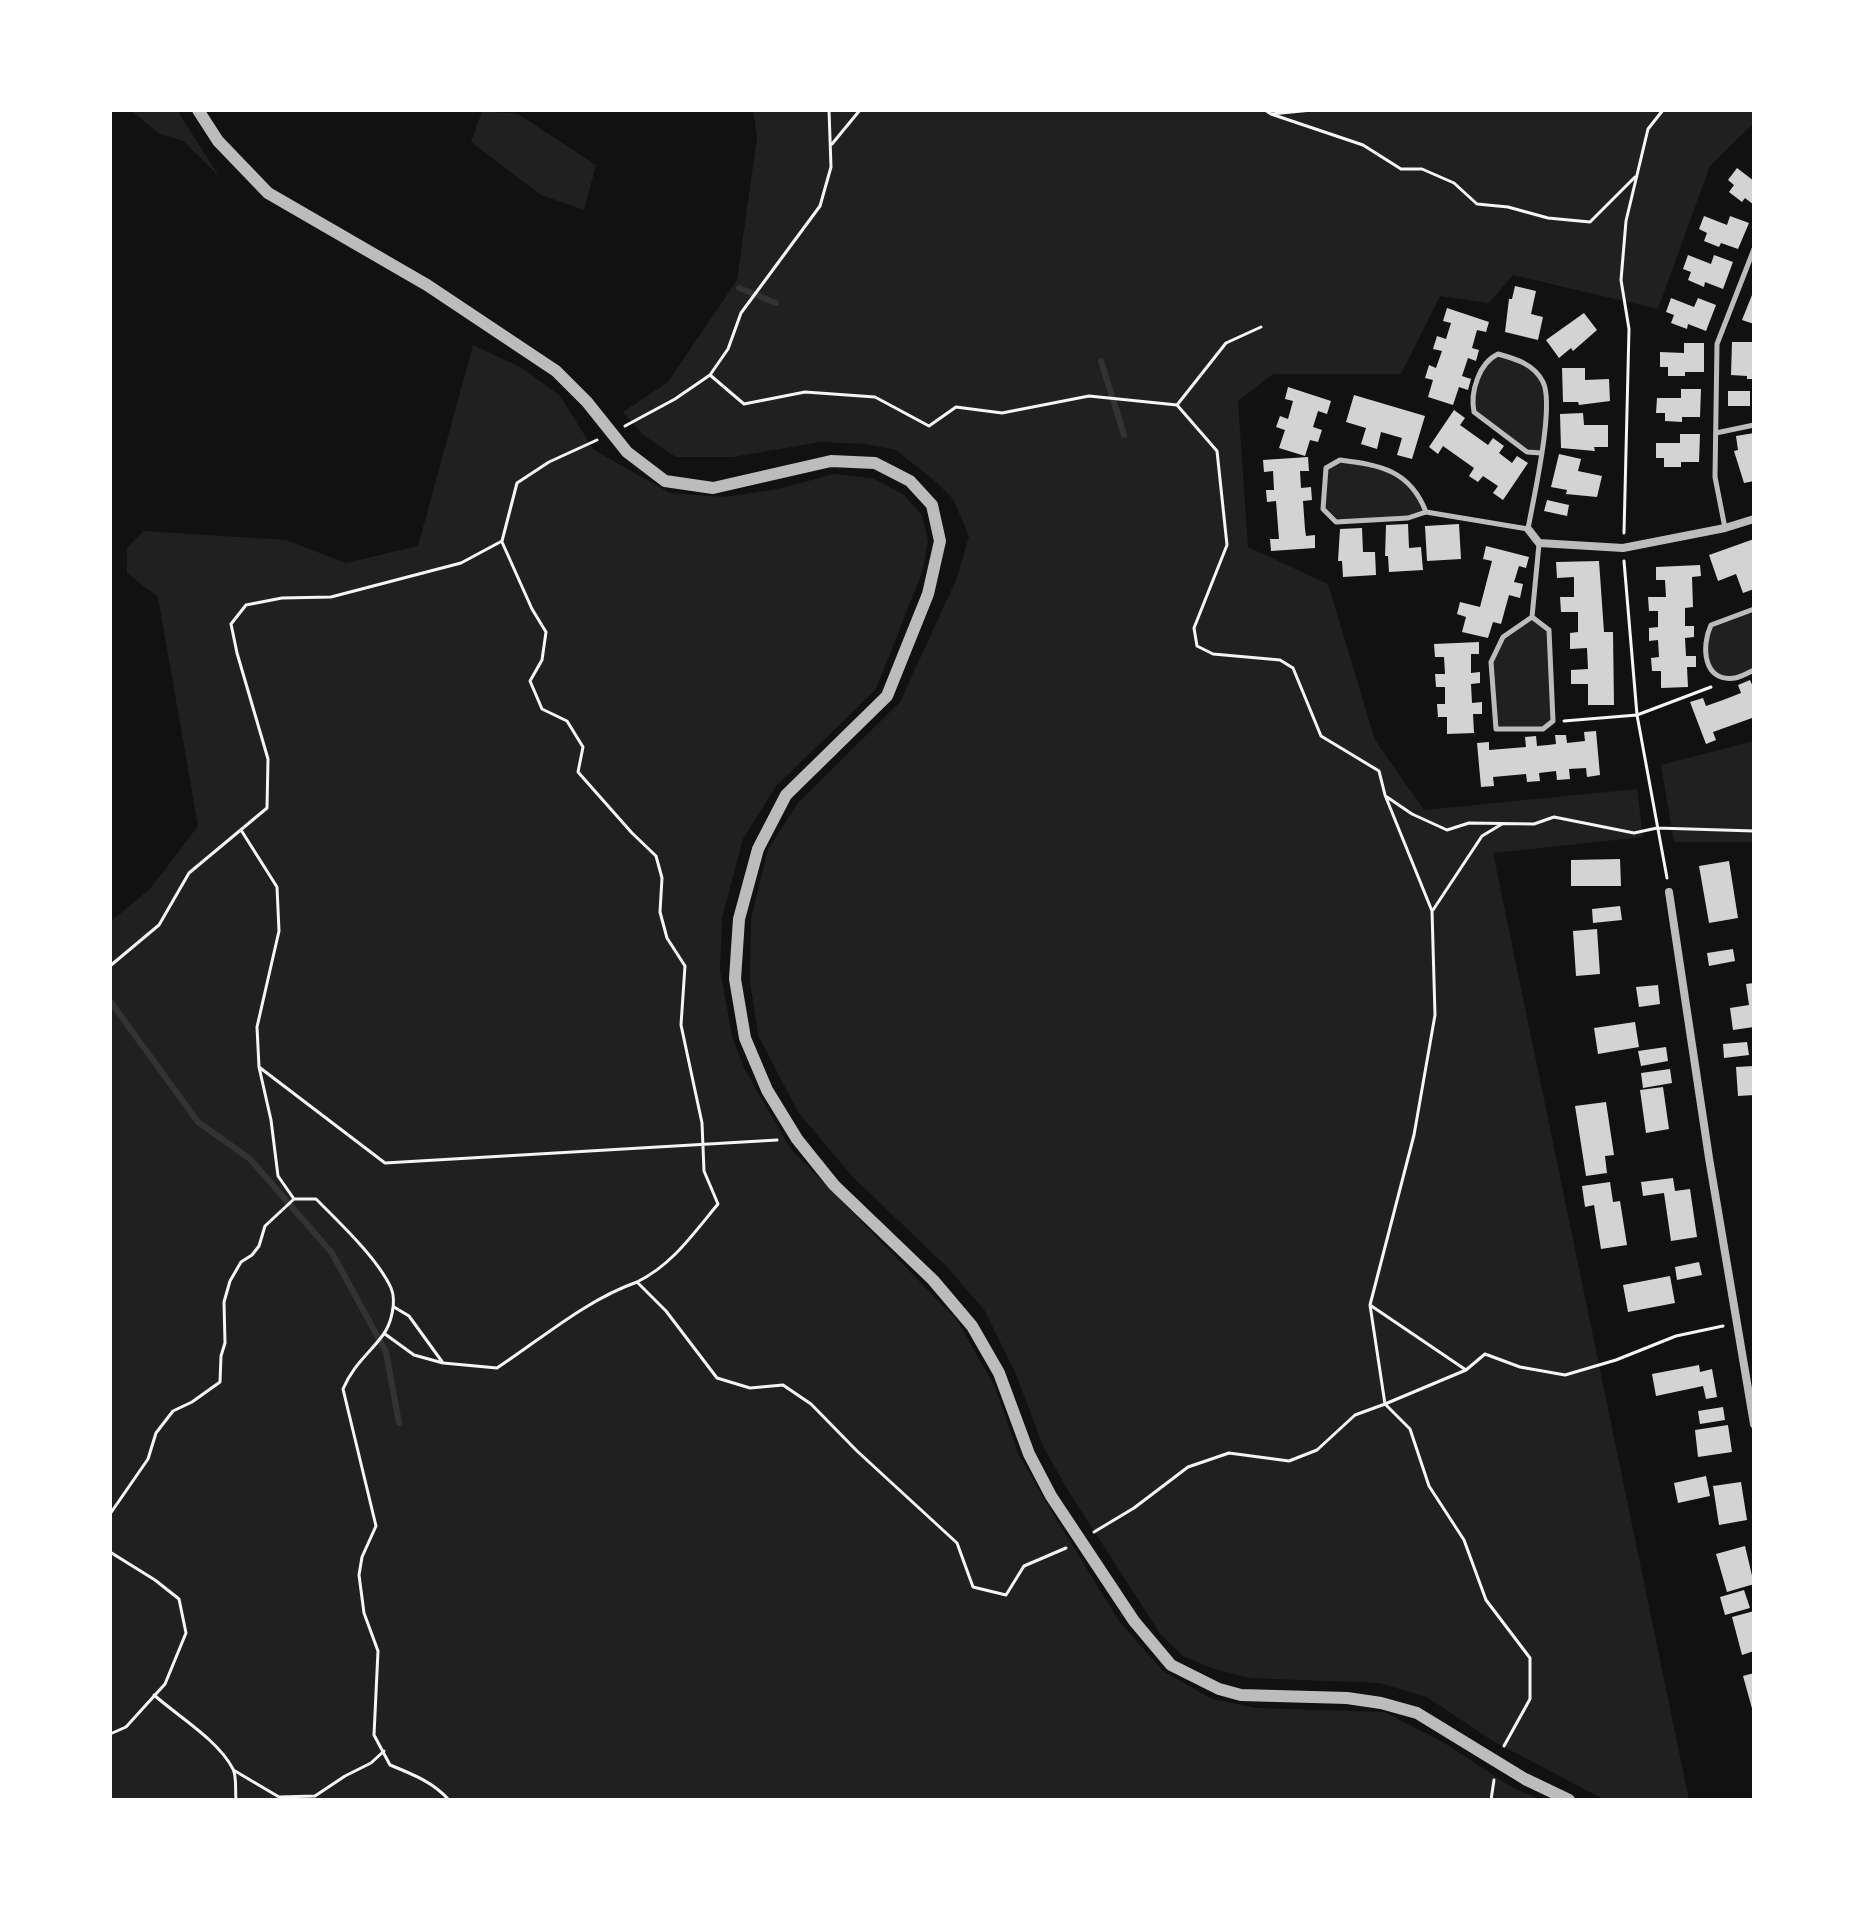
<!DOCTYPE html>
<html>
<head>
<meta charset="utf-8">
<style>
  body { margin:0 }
  #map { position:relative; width:1864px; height:1910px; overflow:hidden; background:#111; font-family:"Public Sans",sans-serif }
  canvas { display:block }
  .frame { position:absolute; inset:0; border:112px solid #fff; pointer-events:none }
</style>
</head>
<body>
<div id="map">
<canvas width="1864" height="1910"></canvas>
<div class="frame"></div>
</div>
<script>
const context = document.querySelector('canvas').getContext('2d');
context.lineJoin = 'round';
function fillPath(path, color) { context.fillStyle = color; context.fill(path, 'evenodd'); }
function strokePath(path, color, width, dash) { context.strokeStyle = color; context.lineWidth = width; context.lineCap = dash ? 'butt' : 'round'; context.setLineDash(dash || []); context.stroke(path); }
const green = new Path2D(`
  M131,110H177L219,176L183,141L158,133Z
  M753,110H1754V123L1710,166L1658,309L1513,275L1489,303L1440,296L1401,374H1273L1238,401L1248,547L1328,584L1375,740L1424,810L1637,789L1643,837L1493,853L1689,1800H1605L1493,1741L1427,1697L1379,1683L1250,1678L1214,1669L1183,1656L1161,1635L1067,1489L1043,1446L1016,1374L985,1311L948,1268L852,1176L798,1112L758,1035L750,981L751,919L768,849L798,803L900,702L957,578L969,536L953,499L936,482L896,450L866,444L821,442L733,457H676L643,435L623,412L668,382L737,280L757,138Z
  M482,111L518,114L596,165L584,210L541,195L471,142Z
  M473,345L522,368L560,396L594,450L670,493L724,497L778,489L834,474L872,478L903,494L922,515L928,541L923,570L876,689L776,786L743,839L722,918L720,970L733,1040L744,1068L790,1148L957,1320L995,1387L1018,1453L1044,1499L1119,1621L1164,1672L1212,1699L1257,1708L1384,1712L1443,1742L1508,1785L1541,1800H110V922L150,889L198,826L158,597L127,573V548L144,531L286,540L346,563L418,546Z
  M1498,354C1505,356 1516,357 1523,360C1556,379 1546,422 1541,453L1527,452L1474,412C1470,392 1479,363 1498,354Z
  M1340,460C1380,465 1410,470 1426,512L1408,518L1336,522L1323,509L1326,468Z
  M1754,609V670C1748,673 1741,677 1735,678C1703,683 1701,646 1711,625Z
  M1532,617L1549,630L1553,721L1543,729H1496L1491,662L1503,637Z
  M1754,741V842H1674L1661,765Z`);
const stream = new Path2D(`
  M739,288L776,303
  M1101,361L1124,435
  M110,1001L198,1122L250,1159L332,1253L386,1352L399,1423`);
const building = new Path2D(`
  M1737,168L1754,181V205L1745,198L1742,202L1729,192L1734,185L1728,180Z
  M1704,216L1727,225L1730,216L1749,223L1738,249L1721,243L1719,247L1704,241L1707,233L1699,229Z
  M1688,255L1711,264L1714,255L1733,262L1723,289L1705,282L1704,287L1688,280L1691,272L1683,269Z
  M1515,286L1536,291L1531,314L1543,317L1538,340L1505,332L1509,299H1512Z
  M1754,290V324L1742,320Z
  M1671,298L1694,307L1698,298L1716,305L1706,331L1688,324L1687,329L1671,323L1674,315L1666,312Z
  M1447,308L1489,322L1486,332L1477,330L1472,348L1479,350L1476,361L1468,358L1462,376L1471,379L1468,390L1459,387L1453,405L1428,397L1433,380L1425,378L1429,365L1436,368L1442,351L1433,349L1437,336L1446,339L1451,323L1443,321Z
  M1584,313L1597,330L1573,351L1571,348L1559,358L1546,340Z
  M1732,342H1754V379H1747V376L1731,375Z
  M1684,343H1704V372H1685V376H1668V367H1660V352L1684,353Z
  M1562,368H1585V380L1609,379L1610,401L1579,405L1578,402H1563Z
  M1288,387L1331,401L1327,414L1318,411L1313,427L1322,430L1318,442L1310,440L1305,456L1279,448L1285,430L1276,427L1280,416L1288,419L1293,401L1285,399Z
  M1681,389H1701L1700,417H1682V422L1665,421V413H1656L1657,398H1681Z
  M1728,391H1750V406H1728Z
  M1354,395L1425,416L1412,459L1397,455L1402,438L1381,432L1377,449L1361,444L1366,428L1346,422Z
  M1454,410L1465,418L1460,425L1488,445L1493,438L1504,446L1499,453L1512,463L1517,456L1528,463L1503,500L1493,493L1498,486L1483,476L1478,482L1469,476L1474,468L1443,446L1438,454L1429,447Z
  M1583,413L1584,425H1608V447H1594L1595,451L1561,448L1560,414Z
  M1754,433V481L1744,483L1734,451L1738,450L1736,436Z
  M1680,434H1700L1699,462H1681V467H1664V458H1656V443H1680Z
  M1559,454L1581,459L1578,471L1602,476L1597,497L1566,494L1567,490L1551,487Z
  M1308,457L1309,471H1300L1301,488L1311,487L1312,500L1303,501L1305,529L1306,536L1315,535V548L1271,551L1270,539H1279L1276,501L1267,502L1266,490H1274L1273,471L1264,472L1263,460Z
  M1547,500L1569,505L1567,516L1544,511Z
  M1408,524L1409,548L1421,547L1423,570L1389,572L1388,556H1385L1386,525Z
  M1459,524L1461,559L1427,561L1425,526Z
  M1362,528L1363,552H1375L1376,575L1343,577L1342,561H1338L1340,529Z
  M1754,539V589L1743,593L1736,574L1718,581L1709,555Z
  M1486,546L1529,557L1526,568L1519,566L1514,582L1523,584L1520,598L1509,595L1501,624L1493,622L1488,638L1462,632L1466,617L1457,614L1460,602L1480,607L1492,561L1483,559Z
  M1599,561L1604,632H1613L1614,705H1588V684H1571V670L1588,669L1587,648L1570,649V633L1578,632V612H1561L1560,597H1574V577L1557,578L1556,562Z
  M1700,565L1701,576L1692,577L1693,607L1685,608V626H1694V637L1685,638L1686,656H1696V667H1687L1688,687L1661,688V671H1652L1651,658L1659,657L1658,640L1649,641V628L1658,627V611H1649L1648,597H1666L1665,580H1656V567Z
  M1479,642V654H1471V673L1480,672V683L1471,684L1472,703L1482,702V714H1473L1474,733L1447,734V717H1438L1437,704H1445V687H1436L1435,674H1445L1444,657H1435L1434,644Z
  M1750,680L1754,689V723L1752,718L1713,732L1716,740L1706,744L1690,702L1703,698L1706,706L1723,700L1741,693L1738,685Z
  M1596,731L1600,775L1587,777L1586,768L1569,769L1570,779L1557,780L1556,771L1539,773L1540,781L1527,782L1526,774L1493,777L1494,786L1481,787L1477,743L1489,742V750L1526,747L1525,737L1536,736L1537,746L1548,745L1556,744L1555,735H1566L1567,743L1585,741L1584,732Z
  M1620,859L1621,886H1571V860Z
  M1729,861L1738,918L1709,923L1699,866Z
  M1620,906L1622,920L1593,923L1592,909Z
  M1597,929L1600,974L1576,976L1573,931Z
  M1733,949L1735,961L1709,966L1707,953Z
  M1754,983V1027L1733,1030L1730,1008L1749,1005L1746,984Z
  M1658,985L1660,1004L1639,1007L1636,987Z
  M1635,1022L1639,1047L1598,1054L1594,1028Z
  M1747,1042L1749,1055L1724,1058L1723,1044Z
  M1666,1047L1668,1061L1641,1066L1638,1051Z
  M1754,1066V1095L1738,1096L1736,1067Z
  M1670,1069L1672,1083L1643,1088L1641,1073Z
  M1663,1087L1669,1129L1646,1133L1640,1090Z
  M1606,1102L1614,1155L1605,1156L1607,1173L1586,1176L1575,1106Z
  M1673,1178L1675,1191L1690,1189L1697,1237L1671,1241L1664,1193L1643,1196L1641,1182Z
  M1610,1182L1613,1202L1620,1201L1627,1245L1601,1249L1594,1205L1585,1207L1582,1186Z
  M1699,1262L1702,1275L1677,1280L1675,1267Z
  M1670,1276L1675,1303L1628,1312L1623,1285Z
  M1699,1365L1700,1372L1712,1369L1717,1397L1706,1399L1703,1386L1656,1396L1652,1374Z
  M1723,1407L1725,1420L1700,1424L1698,1411Z
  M1728,1425L1732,1452L1698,1457L1695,1430Z
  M1706,1476L1710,1496L1678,1503L1674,1483Z
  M1741,1482L1747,1520L1719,1525L1713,1486Z
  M1745,1546L1754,1584L1727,1592L1716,1554Z
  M1744,1590L1750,1608L1725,1615L1720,1597Z
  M1754,1611V1651L1742,1655L1732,1617Z
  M1754,1673V1712H1753L1743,1676Z`);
const path = new Path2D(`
  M1265,110L1271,114L1312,110
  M1271,114L1363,145L1401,169H1422L1454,183L1477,204L1508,207L1548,218L1590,222L1635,177
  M832,144L860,110
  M710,375L744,404L805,392L875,397L929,426L956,407L1002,413L1089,396L1177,405L1217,451L1227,545L1194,628L1197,646L1213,654L1280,660L1293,668L1321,736L1379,771L1385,795L1432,911L1435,1015L1414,1135L1370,1305L1466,1370L1485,1354L1520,1367L1565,1375L1616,1360L1676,1336L1723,1326
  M1177,405L1226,343L1261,327
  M625,426L675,399L710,375L728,349L741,313L820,206L831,167L829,110
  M1624,533L1629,329L1621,280L1626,221L1648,129L1663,110
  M502,542L532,609L546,632L542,660L530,681L542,709L567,721L583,747L578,772L632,833L656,856L662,878L660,912L667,938L685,966L681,1025L702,1123L704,1171L718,1204C693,1234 672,1265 637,1282
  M1624,561L1637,715L1667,878
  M1564,721L1637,715L1711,687
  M1387,797L1412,814L1447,830L1469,823L1534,824L1554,817L1634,833L1657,828L1754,831
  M241,830L277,887L279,931L257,1027L259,1067L271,1120L278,1176L294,1199
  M1433,910L1482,836L1502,824
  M110,966L159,925L189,873L267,808L268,759L237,653L231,624L246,605L282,598L331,597L461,563L502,541L517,483L549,462L597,440
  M259,1067L385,1163L777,1140
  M1370,1305L1385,1404L1466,1370
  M394,1307L409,1316L443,1363L497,1368C541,1339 586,1300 637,1282L666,1311L717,1378L750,1388L783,1385L811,1404L857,1451L957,1543L973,1587L1006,1595L1024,1566L1066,1548
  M385,1334L414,1355L443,1363
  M110,1514L148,1459L156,1433L173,1411L192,1402L220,1382L221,1356L225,1343L224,1302L230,1281L241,1262L252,1255L259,1246L265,1226L294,1199H316C339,1222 378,1259 391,1288C397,1302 391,1324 383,1335C368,1355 354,1364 343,1389L376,1526L362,1557L359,1575L364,1613L378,1651L374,1735L390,1765C412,1774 433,1782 449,1800
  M1094,1532L1134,1508L1188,1467L1229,1453L1289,1461L1317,1450L1355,1415L1385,1404L1410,1429L1429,1486L1464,1540L1486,1600L1530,1658V1699L1504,1746
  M110,1552L155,1580L179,1599L186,1633L165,1684L126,1727L110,1734
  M154,1695C179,1717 218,1740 233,1769C237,1777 235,1791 236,1800
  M235,1771L279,1797L315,1796L345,1776L371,1763L384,1751
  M1491,1800L1494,1780`);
const service = new Path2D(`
  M1716,433L1754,425
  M1426,512L1408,518L1336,522L1323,509L1326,468L1340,460C1380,465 1410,470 1426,512L1528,529C1533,500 1555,406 1543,382C1534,364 1516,359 1498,354C1479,363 1470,392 1474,412L1527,452L1541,453
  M1725,528L1715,477L1717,344L1754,249
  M1754,609L1711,625C1701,646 1703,683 1735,678C1741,677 1748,673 1754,670
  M1532,617L1549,630L1553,721L1543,729H1496L1491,662L1503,637L1532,617L1539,544`);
const minor = new Path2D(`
  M1528,529L1539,543L1623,548L1725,528L1754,519
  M1669,892L1709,1158L1754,1424`);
const tertiary = new Path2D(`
  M198,110L218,141L268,193L427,285L556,371L587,402L627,452L665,481L713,488L831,461L875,463L910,481L932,505L940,541L928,594L887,696L786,795L758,849L739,919L735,979L745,1038L767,1090L797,1139L834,1185L933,1280L972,1326L999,1373L1029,1454L1051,1496L1134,1621L1171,1665L1219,1689L1241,1695L1347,1698L1381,1703L1417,1713L1525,1779L1569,1800`);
fillPath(green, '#202020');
strokePath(stream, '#333', 6);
fillPath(building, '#d3d3d3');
strokePath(path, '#f5f5f5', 3);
strokePath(service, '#bcbcbc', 5);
strokePath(minor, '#bcbcbc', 8);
strokePath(tertiary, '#bcbcbc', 12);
</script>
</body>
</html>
